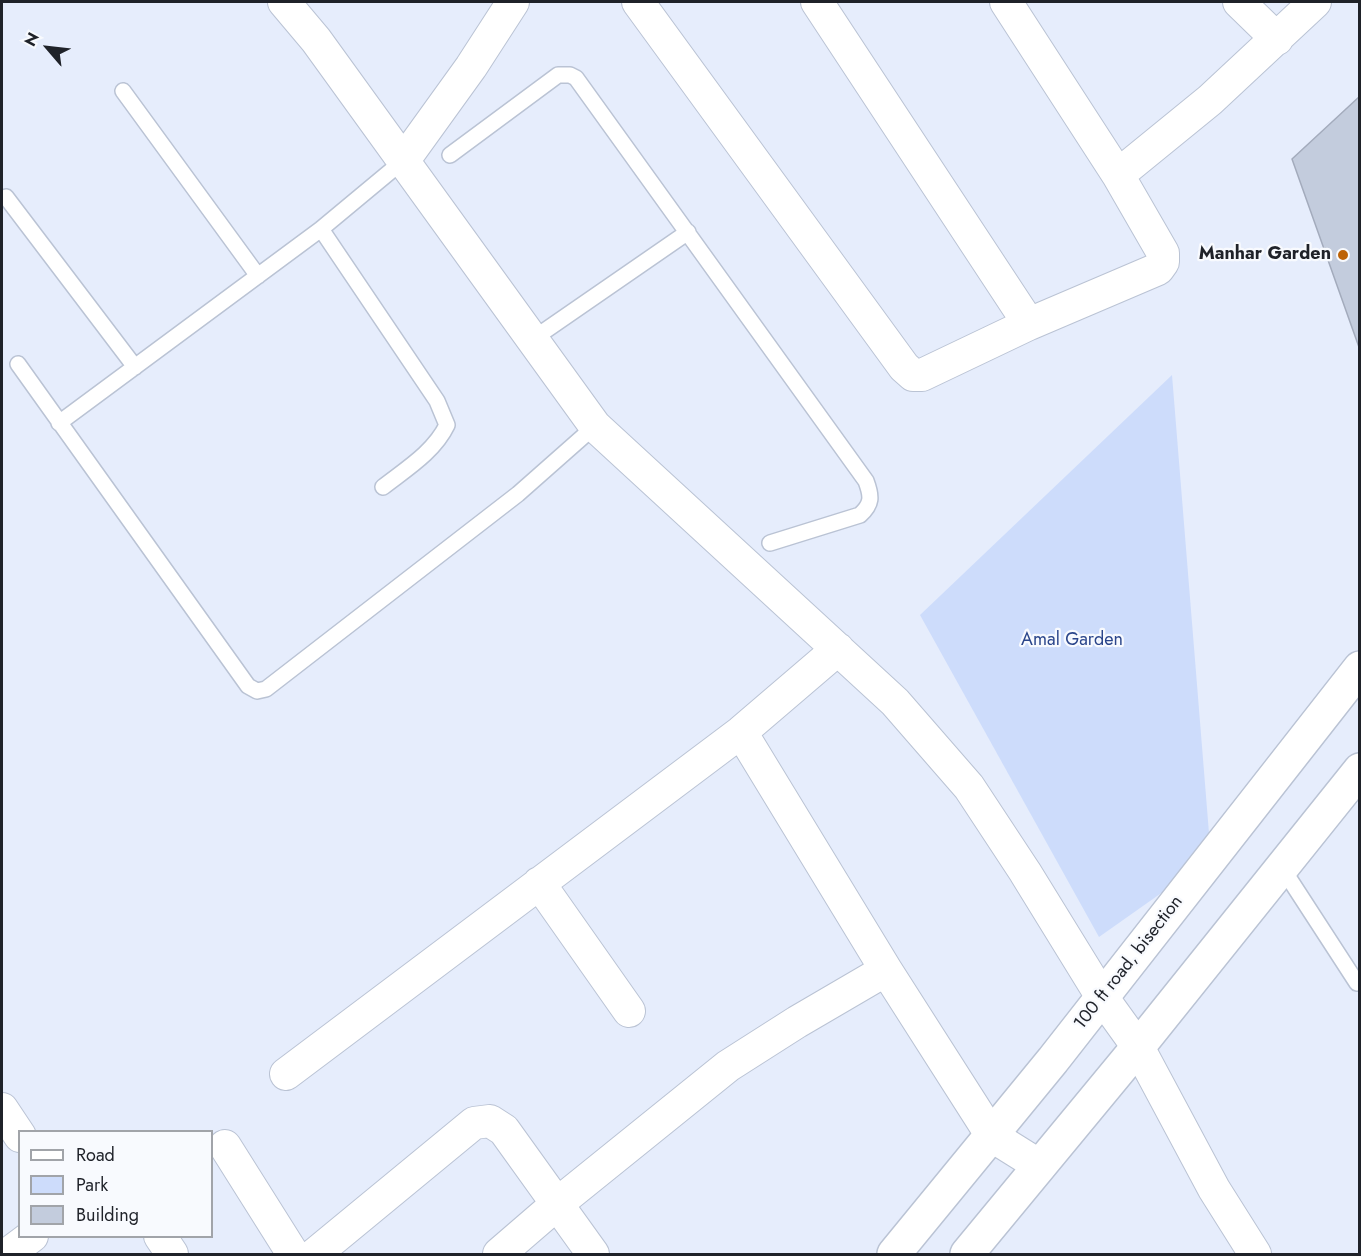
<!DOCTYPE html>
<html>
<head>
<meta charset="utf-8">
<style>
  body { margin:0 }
  #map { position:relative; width:1361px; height:1256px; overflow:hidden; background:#e6edfc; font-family:Jost,sans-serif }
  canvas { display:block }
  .frame { position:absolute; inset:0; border:3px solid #1f2229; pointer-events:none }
  .legend { position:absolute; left:18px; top:1130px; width:195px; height:108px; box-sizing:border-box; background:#f8fafe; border:2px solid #a1a4a9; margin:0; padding:8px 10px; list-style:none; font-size:18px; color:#1f2229 }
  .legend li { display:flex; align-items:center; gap:12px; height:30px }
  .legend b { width:30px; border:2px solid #a1a4a9 }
  .north { position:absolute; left:18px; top:18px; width:60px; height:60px; -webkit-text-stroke:4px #f8fafe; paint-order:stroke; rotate:298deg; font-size:16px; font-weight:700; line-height:24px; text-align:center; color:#1f2229 }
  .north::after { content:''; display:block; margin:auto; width:21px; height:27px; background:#1f2229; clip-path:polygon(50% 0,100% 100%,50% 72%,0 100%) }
</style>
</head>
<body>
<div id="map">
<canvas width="1361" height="1256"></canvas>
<div class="frame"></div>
<ul class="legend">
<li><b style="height:8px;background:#fff"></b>Road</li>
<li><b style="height:16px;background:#cddcfb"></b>Park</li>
<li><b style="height:16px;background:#c3ccdd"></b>Building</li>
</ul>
<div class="north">N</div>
</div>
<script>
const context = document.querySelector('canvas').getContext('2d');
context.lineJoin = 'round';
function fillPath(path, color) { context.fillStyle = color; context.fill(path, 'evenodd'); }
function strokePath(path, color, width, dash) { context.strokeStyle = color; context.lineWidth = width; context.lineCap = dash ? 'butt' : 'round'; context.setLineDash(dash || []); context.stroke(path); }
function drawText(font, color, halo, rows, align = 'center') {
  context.font = font + ' Jost,sans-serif'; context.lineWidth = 4.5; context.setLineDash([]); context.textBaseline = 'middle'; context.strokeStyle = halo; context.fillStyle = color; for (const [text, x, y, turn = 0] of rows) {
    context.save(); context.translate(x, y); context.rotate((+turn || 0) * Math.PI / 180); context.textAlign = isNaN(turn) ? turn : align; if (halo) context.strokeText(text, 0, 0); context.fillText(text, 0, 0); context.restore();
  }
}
const green = new Path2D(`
  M1172,375L1211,858L1099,937L920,615Z`);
const building = new Path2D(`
  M1360,96V350L1292,159Z`);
const service = new Path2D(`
  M123,91L258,276
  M450,155L558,75H570L576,78L866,481C872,497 872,504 860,515L770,543
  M6,197L135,367
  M321,229L437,401L447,425C434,452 406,469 383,487
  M533,339L688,232
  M18,364L248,686L257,691L266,689L518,494L595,426
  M59,423L321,229L404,160
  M1281,866L1357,983`);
const minor = new Path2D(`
  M284,2L316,40L595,426L895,702L969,787L1025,872L1102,997L1138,1047L1214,1189L1255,1254
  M638,2L904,367L913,375H922L1029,324L1158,269L1163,262V253L1118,175L1006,2
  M817,2L1029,324
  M1239,2L1277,39
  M404,160L471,67L513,2
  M1118,175L1210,100L1315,2
  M741,732L886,970L992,1136L1040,1166
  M539,883L629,1011
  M286,1074L741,732L838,649
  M2,1109L20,1136
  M225,1146L293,1254
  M160,1236L172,1254
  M8,1254L32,1236
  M315,1254L474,1123L490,1121L504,1130L593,1254
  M499,1254L557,1204L728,1066L797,1022L886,970`);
const tertiary = new Path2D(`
  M894,1254L1053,1060L1360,668
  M967,1254L1138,1047L1360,770`);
const markers = [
  [1343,255,6,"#bd6206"]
];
const poiNames = [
  ["Manhar Garden",1331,255]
];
const parkNames = [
  ["Amal Garden",1072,641]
];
const streetNames = [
  ["100 ft road, bisection",1129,963,-52]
];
fillPath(green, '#cddcfb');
fillPath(building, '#c3ccdd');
strokePath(building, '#a3abbc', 1.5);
strokePath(service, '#bac3d4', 18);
strokePath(minor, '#bac3d4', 34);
strokePath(tertiary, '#bac3d4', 36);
strokePath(service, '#fff', 15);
strokePath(minor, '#fff', 32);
strokePath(tertiary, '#fff', 33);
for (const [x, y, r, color] of markers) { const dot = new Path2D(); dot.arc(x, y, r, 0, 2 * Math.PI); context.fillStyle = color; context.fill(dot); strokePath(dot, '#f8fafe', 2); }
drawText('bold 18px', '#1f2229', '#f8fafe', poiNames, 'right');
drawText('18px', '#2b468b', '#f8fafe', parkNames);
drawText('18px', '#1f2229', '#f8fafe', streetNames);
</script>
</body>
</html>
